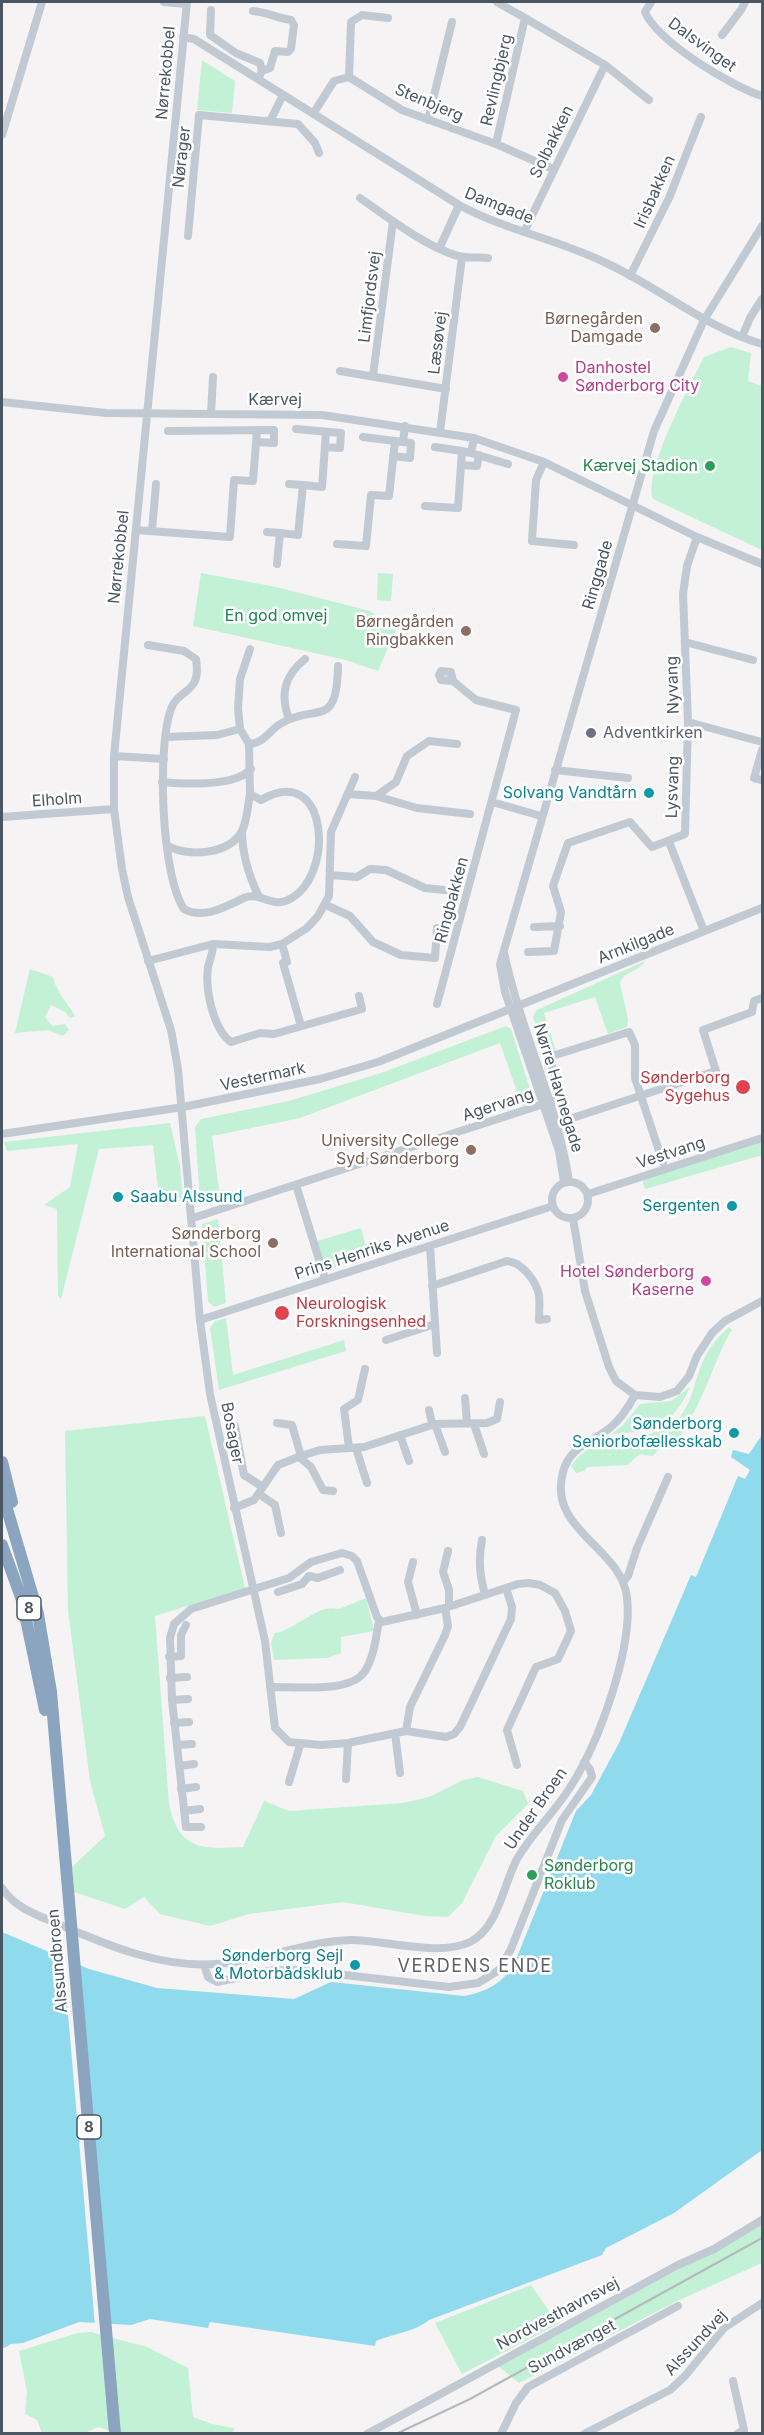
<!DOCTYPE html>
<html>
<head>
<meta charset="utf-8">
<style>
  body { margin:0 }
  #map { position:relative; width:764px; height:2435px; overflow:hidden; background:#f5f3f3; font-family:Inter,sans-serif }
  canvas { display:block }
  .frame { position:absolute; inset:0; border:3px solid #4a5661; pointer-events:none }
</style>
</head>
<body>
<div id="map">
<canvas width="764" height="2435"></canvas>
<div class="frame"></div>
</div>
<script>
const context = document.querySelector('canvas').getContext('2d');
context.lineJoin = 'round';
function fillPath(path, color) { context.fillStyle = color; context.fill(path, 'evenodd'); }
function strokePath(path, color, width, dash) { context.strokeStyle = color; context.lineWidth = width; context.lineCap = dash ? 'butt' : 'round'; context.setLineDash(dash || []); context.stroke(path); }
function drawText(font, color, halo, rows, align = 'center') {
  context.font = font + ' Inter,sans-serif'; context.lineWidth = 5; context.setLineDash([]); context.textBaseline = 'middle'; context.strokeStyle = halo; context.fillStyle = color; for (const [text, x, y, turn = 0] of rows) {
    context.save(); context.translate(x, y); context.rotate((+turn || 0) * Math.PI / 180); context.textAlign = isNaN(turn) ? turn : align; if (halo) context.strokeText(text, 0, 0); context.fillText(text, 0, 0); context.restore();
  }
}
const green = new Path2D(`
  M202,60L235,81L232,113L197,110Z
  M731,347L751,353L748,381L762,386V550L653,499C643,472 690,385 704,357Z
  M201,573L276,587L370,611L396,630L378,671L346,660L193,626Z
  M378,573L393,574L391,601L377,600Z
  M645,961C639,972 624,971 620,983L628,1019L627,1027L608,1034L595,997L544,1013L556,1051L544,1054L533,1016L537,1010Z
  M30,969L53,977C57,994 67,1002 75,1016L70,1018L65,1012L51,1005L45,1017L52,1026L65,1024L69,1030L63,1036L48,1030L15,1033Z
  M506,1026L511,1029L534,1102L522,1106L500,1043L300,1118L212,1136L219,1190L233,1191L234,1198L207,1205L200,1203L195,1127L201,1119L289,1101L381,1073Z
  M170,1123L180,1166L183,1198H165L158,1188L153,1145L99,1149L61,1299L58,1296L57,1209L44,1205L70,1187L78,1144L7,1151L4,1142Z
  M762,1142V1155L645,1189L642,1180Z
  M218,1219L226,1303L215,1307L208,1302L202,1224Z
  M361,1228L365,1244L378,1240L381,1253L325,1270L317,1241Z
  M226,1318L233,1375L344,1340L346,1351L219,1390L210,1328L215,1321Z
  M729,1327L732,1330C716,1351 690,1449 661,1447L653,1456L640,1454L627,1465L587,1467L584,1471L576,1473L571,1466C599,1427 635,1447 671,1425C694,1409 693,1378 706,1355C712,1344 720,1335 729,1327Z
  M690,1387C673,1426 652,1432 612,1434L623,1425L640,1404L671,1401Z
  M205,1416L245,1588L155,1616L169,1804C179,1851 202,1849 243,1847L264,1801L289,1811L403,1803L429,1797L463,1780L478,1777L523,1791L528,1804L496,1836L462,1903L448,1917L425,1916L343,1902L249,1914L210,1926L160,1914L144,1897L125,1909L74,1892L72,1867L105,1836L90,1781L68,1610L65,1431Z
  M366,1598L374,1631L341,1637V1653L327,1658L274,1660L271,1642L275,1633C295,1630 318,1603 339,1609Z
  M762,2225V2263L677,2301L519,2383L498,2366Z
  M531,2285L558,2324L462,2374L435,2323Z
  M91,2332L147,2347L188,2368L193,2417L212,2424L234,2428L233,2433L118,2434L99,2427L84,2433H42L37,2420L25,2414L27,2392L19,2351L78,2333Z`);
const water = new Path2D(`
  M762,1435V2150L674,2213L606,2248L602,2255L429,2320C415,2332 395,2333 376,2341L375,2346L210,2322L208,2328L150,2319L131,2325L79,2322L23,2343L11,2344L2,2349V1932L89,1969L157,1988L294,1999L331,1982L464,1996C486,1992 504,1983 515,1962L576,1811L591,1795L619,1743L691,1575L696,1577L738,1476L745,1479L750,1470L731,1457L733,1450L749,1454Z`);
const pier = new Path2D(`
  M63,1956L79,1961L110,2327L95,2326Z`);
const minor = new Path2D(`
  M164,2L186,4
  M187,2L114,756V809L122,869L128,897L171,1030L178,1069L200,1320L210,1394L265,1641L275,1728L289,1742L321,1745L348,1743L406,1731L446,1737L454,1734L460,1727L511,1619L512,1607L506,1588
  M651,2L645,12C658,42 731,86 762,96
  M211,10L210,35L236,53L260,63L262,71L260,75
  M253,11C267,12 276,18 291,20L294,25L291,49L288,52L275,51L270,68L262,71
  M525,18L605,65L649,100
  M722,35L741,10L745,2
  M183,37L194,39L459,205C505,230 557,239 604,262C659,287 704,327 762,344
  M349,77L351,22L362,15L388,18
  M313,114L334,81L349,77L402,110L496,144L553,169
  M428,120L452,22
  M270,121L283,95
  M2,135L42,2
  M496,144L525,18L497,2
  M360,198C386,216 434,253 464,257C472,258 480,257 488,258
  M524,232L605,65
  M188,236L199,115L298,124L315,143L319,153
  M440,247L459,205
  M630,276L669,198L701,117
  M742,337L750,318L762,299
  M340,371L446,389
  M373,376L393,221
  M2,402L106,413L322,415L474,438L544,462L697,537L762,564
  M211,414L213,377
  M296,429L341,433L340,448L325,447
  M168,431L274,430V443L256,442
  M440,432L462,257
  M363,437L395,441
  M435,447L462,451
  M471,453L508,464
  M393,456L410,458L411,443L403,442
  M544,462L536,480L532,541L574,545
  M461,465L477,466L479,455
  M289,484L303,485
  M425,506L458,508L462,451L471,453L474,438
  M136,530L230,537L234,480L253,481L257,430
  M152,531L156,484
  M267,532L280,533
  M337,544L366,546L371,495L389,496L395,441L403,442L405,426
  M277,564L280,533L298,535L303,485L322,487L326,432
  M685,642L753,660
  M148,645L184,651L196,659C202,695 179,687 171,709C157,747 161,875 184,909C204,920 226,906 244,898C259,891 272,908 288,900C336,878 329,760 261,800L250,794L249,744L240,729L238,709L240,679L250,649
  M289,719C280,695 284,676 305,659
  M688,722L762,742
  M166,737L217,735L240,729
  M249,744C263,744 269,731 280,724C316,702 337,731 338,666
  M762,750L754,778L762,780
  M114,756L164,759
  M555,770L628,778
  M162,782C185,784 235,787 251,769
  M348,794L376,796L417,808L470,814
  M376,796L396,782L407,756L429,741L457,744
  M492,802L541,816
  M2,817L114,809
  M242,831C242,855 249,876 259,897
  M669,842L704,931
  M168,846C188,857 229,855 242,831C247,821 248,805 250,794
  M330,875L357,877L370,869L386,870L425,888L454,891
  M326,905L350,916L373,942L401,955L435,958L437,928
  M534,927L560,926
  M213,944C213,953 210,959 208,967C205,989 213,1029 231,1042L260,1033L274,1034L362,1009L359,996
  M282,944L287,962L283,963L301,1026
  M504,952C520,1030 557,1102 569,1181
  M528,952L554,951L561,912L553,886L568,843L630,822L652,847L685,834L688,722L683,594L687,566L697,537
  M148,961L213,944L270,947L282,944L307,928L318,916L329,896L331,832L355,777
  M437,1004L516,710L476,700L453,681L451,672L441,671L439,675L441,680L453,681
  M551,1125L716,1071L703,1030L752,1012L754,1001L762,998
  M2,1134L183,1107L320,1079L378,1062L762,908
  M552 1200a18 18 0 1 1 36 0a18 18 0 1 1-36 0Z
  M564,1182L559,1151L505,992L500,964L654,431L704,320L762,226
  M296,1185L325,1279
  M588,1194L762,1138
  M193,1218L556,1100L561,1096L549,1057L629,1032L635,1045V1078L663,1163
  M573,1218L585,1291L609,1367L616,1381L635,1395L660,1397L677,1391L689,1376L697,1356L712,1333L725,1321L762,1301
  M430,1246L437,1353
  M432,1286L507,1261C522,1262 536,1281 539,1295C540,1303 539,1312 539,1320L547,1319
  M200,1320L553,1206
  M386,1340L435,1324
  M465,1398L467,1423
  M429,1410L432,1424
  M277,1423L292,1425L301,1456
  M435,1424L445,1452
  M474,1424L484,1454
  M235,1426L244,1475L263,1487
  M400,1435L409,1461
  M349,1448L344,1409L358,1400L365,1369
  M356,1448L367,1483
  M299,1457L311,1467L323,1490L333,1491
  M259,1494L275,1505L281,1533
  M234,1508L254,1500L278,1465L301,1456L320,1450L364,1447L435,1424L487,1423L497,1419L500,1402
  M482,1540C478,1560 480,1576 485,1595
  M448,1551L443,1572L449,1590V1606
  M413,1562L408,1582L417,1615
  M623,1582L628,1576L637,1548L668,1477
  M278,1592L302,1584L309,1576L318,1578L340,1570
  M169,1657L181,1656V1635L186,1625
  M170,1678L187,1677
  M270,1687C295,1686 351,1694 365,1671C374,1657 376,1637 379,1621
  M172,1700L188,1699
  M174,1723L189,1722
  M406,1731L410,1707L445,1635L448,1626L445,1608
  M395,1733L400,1773
  M177,1745L192,1744
  M179,1766L194,1764
  M346,1779L348,1743
  M289,1782L300,1745
  M181,1789L196,1787
  M184,1811L200,1809
  M201,1827H186L172,1700L170,1638L174,1624L191,1609L289,1578L311,1562L342,1553L352,1556L357,1561L377,1617L382,1622L445,1608L518,1584L529,1583L540,1585L555,1593L565,1611L571,1631L558,1659L536,1667L507,1730L517,1765
  M2,1888C15,1908 37,1915 58,1924C109,1946 161,1968 217,1964C263,1961 305,1941 351,1940C385,1940 439,1957 470,1942C499,1927 503,1885 517,1859C532,1833 555,1812 571,1786C599,1742 633,1649 627,1597C621,1547 547,1530 563,1472C570,1446 593,1442 611,1427C622,1418 629,1406 635,1395
  M204,1965L208,1977L217,1982L274,1970H301L449,1987L478,1983L499,1970L511,1949L562,1820L592,1777L590,1769L584,1762
  M733,2381L744,2430L737,2434
  M367,2434L678,2265L714,2249L762,2220
  M501,2434L516,2403L528,2387L678,2306
  M584,2434L670,2390L685,2376L724,2328L762,2303`);
const highway = new Path2D(`
  M2,1462L12,1502
  M2,1492L38,1614L51,1692L115,2434
  M2,1545L22,1600L45,1710`);
const rail = new Path2D(`
  M396,2434L470,2399L762,2238`);
const markers = [
  [655,328,6,"#8d6e63"],
  [563,377,6,"#d1479c"],
  [710,466,6,"#2e9e5b"],
  [466,631,6,"#8d6e63"],
  [591,733,6,"#6b7280"],
  [649,793,6,"#0f9aa8"],
  [743,1087,8,"#e0444e"],
  [471,1150,6,"#8d6e63"],
  [118,1197,6,"#0f9aa8"],
  [732,1206,6,"#0f9aa8"],
  [273,1243,6,"#8d6e63"],
  [706,1281,6,"#d1479c"],
  [282,1313,8,"#e0444e"],
  [734,1433,6,"#0f9aa8"],
  [532,1875,6,"#2e9e5b"],
  [355,1965,6,"#0f9aa8"]
];
const shields = [
  [29,1608,24],
  [89,2127,24]
];
const shieldNames = [
  ["8",29,1608],
  ["8",89,2127]
];
const streetNames = [
  ["Dalsvinget",702,45,36],
  ["Nørrekobbel",166,73,-85],
  ["Revlingbjerg",497,80,-77],
  ["Stenbjerg",429,103,23],
  ["Solbakken",552,142,-64],
  ["Nørager",182,157,-84],
  ["Irisbakken",655,192,-66],
  ["Damgade",499,206,22],
  ["Limfjordsvej",370,297,-83],
  ["Læsøvej",438,343,-83],
  ["Kærvej",275,400],
  ["Nørrekobbel",119,557,-84],
  ["Ringgade",598,575,-74],
  ["Nyvang",673,685,-92],
  ["Lysvang",673,787,-88],
  ["Elholm",57,800,-4],
  ["Ringbakken",452,900,-75],
  ["Arnkilgade",636,944,-22],
  ["Vestermark",263,1077,-12],
  ["Nørre Havnegade",558,1088,73],
  ["Agervang",498,1105,-18],
  ["Vestvang",671,1153,-18],
  ["Prins Henriks Avenue",372,1250,-18],
  ["Bosager",232,1433,79],
  ["Under Broen",536,1809,-55],
  ["Alssundbroen",58,1961,-95],
  ["Nordvesthavnsvej",558,2314,-28],
  ["Alssundvej",696,2343,-47],
  ["Sundvænget",572,2347,-28]
];
const educationNames = [
  ["Børnegården",643,319],
  ["Damgade",643,337],
  ["Børnegården",454,622],
  ["Ringbakken",454,640],
  ["University College",459,1141],
  ["Syd Sønderborg",459,1159],
  ["Sønderborg",261,1234],
  ["International School",261,1252]
];
const hotelNames = [
  ["Danhostel",575,368],
  ["Sønderborg City",575,386],
  ["Hotel Sønderborg",694,1272,"right"],
  ["Kaserne",694,1290,"right"]
];
const leisureNames = [
  ["Kærvej Stadion",698,466],
  ["Sønderborg",544,1866,"left"],
  ["Roklub",544,1884,"left"]
];
const parkNames = [
  ["En god omvej",276,616]
];
const worshipNames = [
  ["Adventkirken",603,733]
];
const cultureNames = [
  ["Solvang Vandtårn",637,793],
  ["Saabu Alssund",130,1197,"left"],
  ["Sergenten",720,1206],
  ["Sønderborg",722,1424],
  ["Seniorbofællesskab",722,1442],
  ["Sønderborg Sejl",343,1956],
  ["& Motorbådsklub",343,1974]
];
const healthNames = [
  ["Sønderborg",730,1078],
  ["Sygehus",730,1096],
  ["Neurologisk",296,1304,"left"],
  ["Forskningsenhed",296,1322,"left"]
];
const neighbourhoodNames = [
  ["VERDENS ENDE",475,1967]
];
fillPath(green, '#c3f1d5');
fillPath(water, '#90daee');
fillPath(pier, '#f5f3f3');
strokePath(minor, '#c1cad2', 8);
strokePath(highway, '#8ba5c1', 12);
strokePath(rail, '#b5b8bd', 2);
for (const [x, y, r, color] of markers) { const dot = new Path2D(); dot.arc(x, y, r, 0, 2 * Math.PI); context.fillStyle = color; context.fill(dot); strokePath(dot, '#fff', 2); }
for (const [x, y, w] of shields) { const box = new Path2D(); box.roundRect(x - w / 2, y - 12, w, 24, 4.5); context.fillStyle = '#fff'; context.fill(box); strokePath(box, '#4a5661', 1.5); }
drawText('bold 15px', '#4a5661', null, shieldNames);
drawText('16px', '#4a5661', '#fff', streetNames);
drawText('16px', '#785e54', '#fff', educationNames, 'right');
drawText('16px', '#b23c85', '#fff', hotelNames, 'left');
drawText('16px', '#27864d', '#fff', leisureNames, 'right');
drawText('16px', '#17864f', '#fff', parkNames);
drawText('16px', '#5b616d', '#fff', worshipNames, 'left');
drawText('16px', '#0d838f', '#fff', cultureNames, 'right');
drawText('16px', '#be3a42', '#fff', healthNames, 'right');
context.letterSpacing = '1.5px';
drawText('18px', '#5f6368', '#fff', neighbourhoodNames);
context.letterSpacing = '0px';
</script>
</body>
</html>
